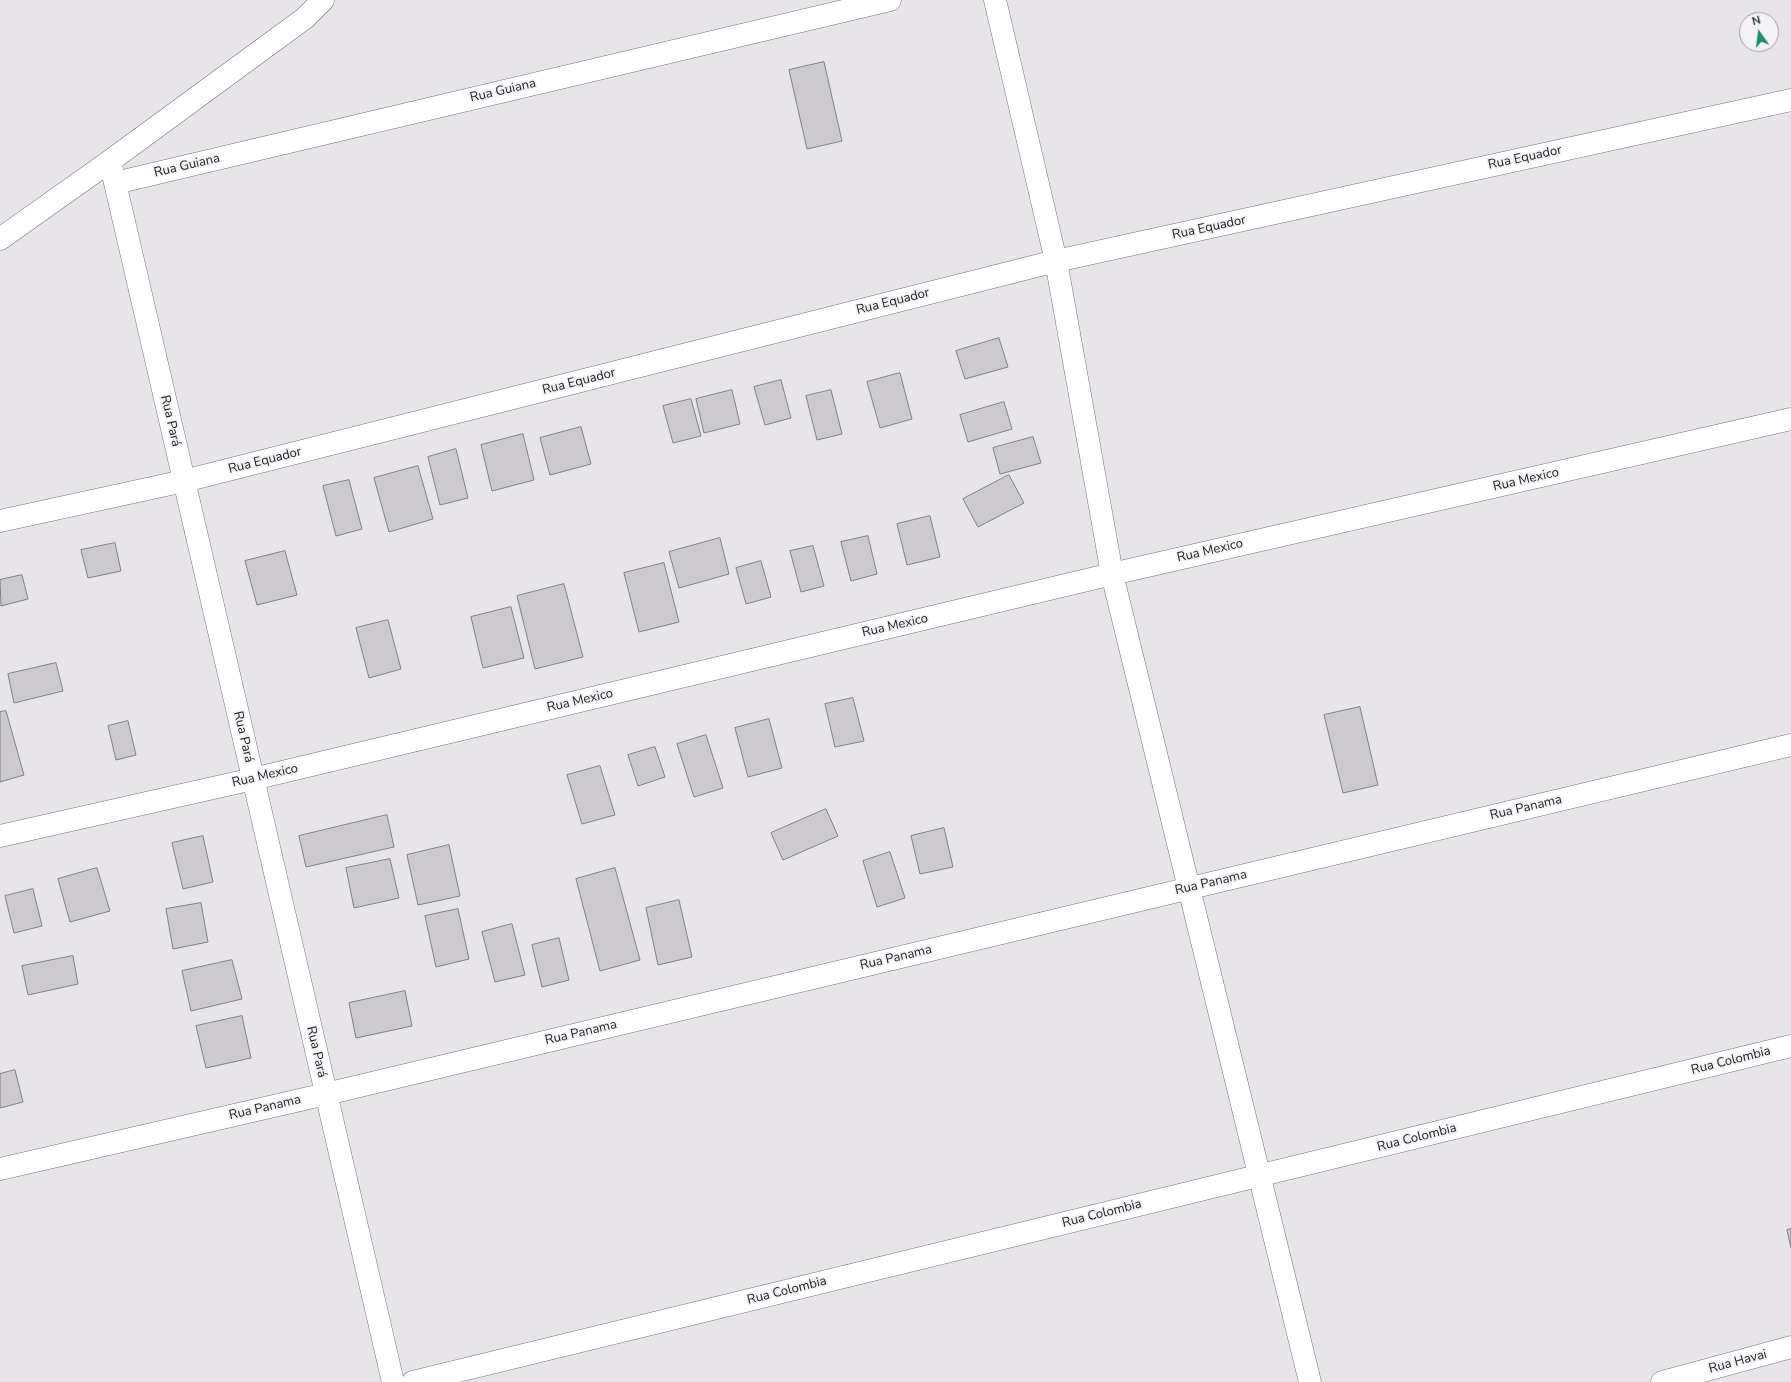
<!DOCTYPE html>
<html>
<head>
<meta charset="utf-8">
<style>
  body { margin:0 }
  #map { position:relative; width:1791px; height:1382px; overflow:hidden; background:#e7e5ea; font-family:"Nunito Sans",sans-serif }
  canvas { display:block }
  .north { position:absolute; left:1739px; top:12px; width:40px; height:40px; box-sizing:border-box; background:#f4f2f7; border:1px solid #a09fa3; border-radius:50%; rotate:346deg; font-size:11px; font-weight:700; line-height:16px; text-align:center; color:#232224 }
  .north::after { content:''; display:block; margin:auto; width:14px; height:18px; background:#198e70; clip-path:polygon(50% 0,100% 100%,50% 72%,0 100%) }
</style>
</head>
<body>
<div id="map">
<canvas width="1791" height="1382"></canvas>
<div class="north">N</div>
</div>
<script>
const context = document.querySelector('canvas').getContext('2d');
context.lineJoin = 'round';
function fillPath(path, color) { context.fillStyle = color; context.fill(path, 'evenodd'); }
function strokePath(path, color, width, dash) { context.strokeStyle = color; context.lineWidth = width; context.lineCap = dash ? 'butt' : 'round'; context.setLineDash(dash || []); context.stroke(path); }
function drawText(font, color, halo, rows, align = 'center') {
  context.font = font + ' "Nunito Sans",sans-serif'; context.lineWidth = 3.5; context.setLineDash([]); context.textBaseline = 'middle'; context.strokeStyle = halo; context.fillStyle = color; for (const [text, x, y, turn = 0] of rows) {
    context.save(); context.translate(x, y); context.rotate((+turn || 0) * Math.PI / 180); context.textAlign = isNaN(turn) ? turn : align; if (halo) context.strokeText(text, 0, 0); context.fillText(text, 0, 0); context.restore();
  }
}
const building = new Path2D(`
  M824,62L842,141L807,149L789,70Z
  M999,338L1008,367L965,379L956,351Z
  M900,373L912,419L880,428L867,382Z
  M781,380L791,418L765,425L754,387Z
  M732,390L740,424L704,433L696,399Z
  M831,390L842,434L817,440L806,396Z
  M691,399L701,436L673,443L663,406Z
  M1004,402L1012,429L968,442L960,415Z
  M581,427L591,464L550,475L540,438Z
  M523,434L534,480L492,491L481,445Z
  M1033,437L1041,463L1000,474L993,448Z
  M456,449L468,498L440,505L428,457Z
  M418,466L433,519L389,532L374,478Z
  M1009,475L1024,503L978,527L963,499Z
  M349,480L362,529L336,536L323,486Z
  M930,516L940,557L907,565L897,524Z
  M868,536L877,574L851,581L841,542Z
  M720,538L729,574L679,588L669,552Z
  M115,543L121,571L88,578L81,550Z
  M813,546L824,586L801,592L790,551Z
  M285,551L297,595L257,605L245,561Z
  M761,561L771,597L746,604L736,568Z
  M664,563L679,622L639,632L624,573Z
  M22,575L28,599L1,606L0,580Z
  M564,584L583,657L535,669L517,596Z
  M511,607L524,658L483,668L471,617Z
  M388,620L401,669L369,678L356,628Z
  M56,663L63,691L14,703L8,674Z
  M853,698L864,741L835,747L825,704Z
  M1360,707L1378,785L1343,793L1324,715Z
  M6,711L24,775L0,782V712Z
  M769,719L782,768L748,777L735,728Z
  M128,721L136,755L116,760L108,726Z
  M706,735L723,788L694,797L677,744Z
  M655,747L665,777L638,786L628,755Z
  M600,766L615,815L582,824L567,775Z
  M826,809L838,836L783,860L771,833Z
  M387,815L394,847L306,867L299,836Z
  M944,828L953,867L920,874L911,836Z
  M203,836L213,882L183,889L172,843Z
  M449,845L460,896L418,905L407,855Z
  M890,852L905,898L877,907L863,861Z
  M390,859L399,898L354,908L346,868Z
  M97,868L110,911L70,922L58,879Z
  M615,868L640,960L600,971L576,879Z
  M33,889L42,926L14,933L5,896Z
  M679,900L692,957L658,965L646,908Z
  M201,903L208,942L173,949L166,909Z
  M458,909L469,959L436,967L425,916Z
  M512,924L525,975L495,982L482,932Z
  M559,938L569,980L542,987L532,945Z
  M73,956L78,984L28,995L22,966Z
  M232,960L242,999L191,1011L182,971Z
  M405,991L412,1026L356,1038L349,1003Z
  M242,1016L251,1058L206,1068L196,1026Z
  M15,1070L23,1102L0,1108V1074Z
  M1791,1229V1248L1787,1230Z`);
const street = new Path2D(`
  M995,0L1056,261L1112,574L1310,1382
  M110,161L393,1382
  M115,183L890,0
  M0,239L110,161L305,18L323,0
  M0,521L184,481L1056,261L1791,100
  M0,836L253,779L1112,574L1791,419
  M0,1169L326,1094L1791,745
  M413,1382L1791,1046
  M1662,1382L1791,1347`);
const streetNames = [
  ["Rua Guiana",503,91,-13],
  ["Rua Equador",1525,158,-12],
  ["Rua Guiana",187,166,-13],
  ["Rua Equador",1209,228,-12],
  ["Rua Equador",893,302,-14],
  ["Rua Equador",579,382,-14],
  ["Rua Pará",170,421,77],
  ["Rua Equador",265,461,-14],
  ["Rua Mexico",1526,480,-13],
  ["Rua Mexico",1210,551,-13],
  ["Rua Mexico",895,626,-13],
  ["Rua Mexico",580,701,-13],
  ["Rua Pará",243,737,77],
  ["Rua Mexico",265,776,-13],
  ["Rua Panama",1526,808,-13],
  ["Rua Panama",1211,883,-13],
  ["Rua Panama",896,958,-13],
  ["Rua Panama",581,1033,-13],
  ["Rua Pará",316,1052,77],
  ["Rua Colombia",1731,1061,-14],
  ["Rua Panama",265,1108,-13],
  ["Rua Colombia",1417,1138,-14],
  ["Rua Colombia",1102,1214,-14],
  ["Rua Colombia",787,1291,-14],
  ["Rua Havai",1738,1362,-15]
];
fillPath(building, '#cccacf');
strokePath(building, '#807f83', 1);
strokePath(street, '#757378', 23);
strokePath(street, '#fff', 22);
drawText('13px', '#232224', '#f4f2f7', streetNames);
</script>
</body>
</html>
